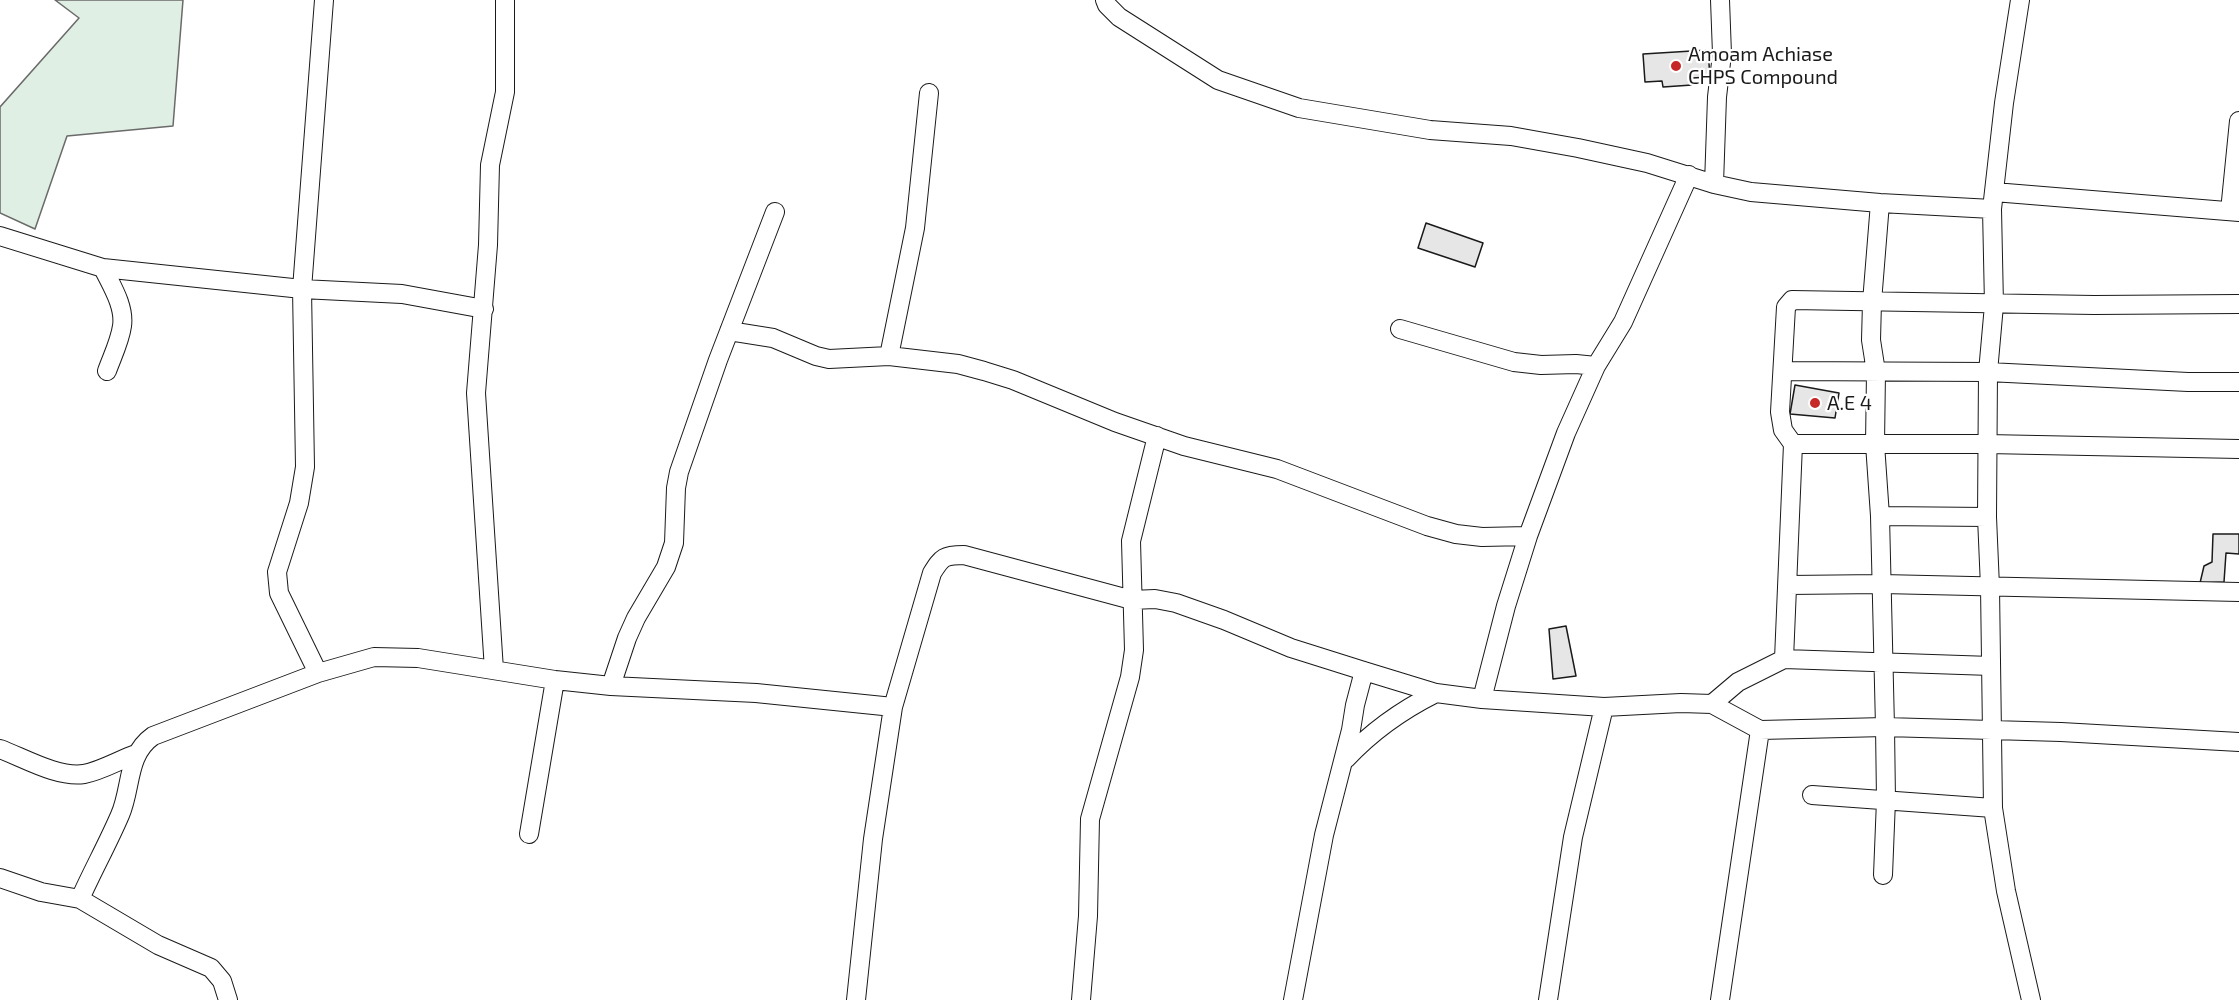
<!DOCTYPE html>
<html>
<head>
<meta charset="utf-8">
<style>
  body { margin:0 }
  canvas { display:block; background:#fff }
</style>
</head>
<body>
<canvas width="2239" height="1000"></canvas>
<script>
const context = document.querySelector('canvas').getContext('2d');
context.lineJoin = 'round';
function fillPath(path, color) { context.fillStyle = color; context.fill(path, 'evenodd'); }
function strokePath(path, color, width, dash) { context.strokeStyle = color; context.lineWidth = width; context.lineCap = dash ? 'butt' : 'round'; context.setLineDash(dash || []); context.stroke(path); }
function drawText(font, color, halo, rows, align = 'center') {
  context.font = font + ' "Exo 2",sans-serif'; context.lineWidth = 4.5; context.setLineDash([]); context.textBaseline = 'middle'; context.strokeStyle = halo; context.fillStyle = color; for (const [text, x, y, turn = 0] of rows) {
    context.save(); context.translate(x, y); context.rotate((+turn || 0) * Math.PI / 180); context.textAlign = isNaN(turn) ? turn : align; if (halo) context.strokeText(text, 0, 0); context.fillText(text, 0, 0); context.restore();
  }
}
const green = new Path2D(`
  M55,0H183L173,126L67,136L35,229L0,213V107L79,18Z`);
const building = new Path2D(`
  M1708,50L1710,77L1692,78V85L1663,87L1662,81L1645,82L1643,54Z
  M1426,223L1483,243L1475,267L1418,248Z
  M1795,385L1839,393L1835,418L1790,414Z
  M2213,534H2239V554L2226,553L2224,582L2200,583L2204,566L2212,562Z
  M1566,626L1576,676L1553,679L1549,629Z`);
const street = new Path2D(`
  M1105,0L1107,5L1119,17L1218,80L1299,108L1430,130L1511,136L1578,148L1647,163L1714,184L1751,192L1880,203L1992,209
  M2020,0L2004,103L1992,209L1994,305L1988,372L1987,517L1990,587L1993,808L2006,891L2031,1000
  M1714,184L1717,97L1722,54L1720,0
  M1994,192L2239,212
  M1880,203L1872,302L1871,340L1876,372L1875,444L1880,516L1885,727L1886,800L1883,875
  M2230,211L2239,121
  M0,236L103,268L302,289L402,294L484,309
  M103,268C111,285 125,306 122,326C120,341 112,357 107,371
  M1400,329L1514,362L1541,365L1576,364L1596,366
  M729,331L773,338L816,356L829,359L889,356L958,364L984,371L1013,380L1115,422L1184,446L1277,469L1427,526L1456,534L1482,537L1528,536
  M889,356L915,228L929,93
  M1783,371L1988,372L2188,382H2239
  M1793,444H1987L2239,449
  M1880,516L1987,517
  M1788,585L1882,584L2239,592
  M1784,659L1991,666
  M494,670L476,393L488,245L490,165L505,92V0
  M318,673L279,593L277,572L299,503L305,467L302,289L324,0
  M611,686L627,638L636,618L666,567L674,543L676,488L679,472L718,360L775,212
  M1482,699L1506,606L1528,536L1566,433L1596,366L1623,322L1689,175
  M1712,704L1738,682L1784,659L1793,444L1783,430L1780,412L1786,307L1792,300L2094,305L2239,304
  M0,749C24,758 58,778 84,774C101,771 119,760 136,754
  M1346,759C1372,731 1402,710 1436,693
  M1812,795L1993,808
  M529,834L555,680
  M0,878L41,892L80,899C93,870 108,843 120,815C132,788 126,755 153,736L318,673L374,657L418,658L555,680L611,686L756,693L893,707
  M80,899L158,945L211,968L222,981L228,1000
  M856,1000L873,839L893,707L932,573C942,557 944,555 964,555L1132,600L1155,599L1176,603L1224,620L1291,648L1364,671L1436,693L1482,699L1604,707L1681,703L1712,704L1760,730L1885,727L1992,730L2061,732L2239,742
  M1081,1000L1088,916L1090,819L1130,677L1134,650L1131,541L1157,436
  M1293,1000L1324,835L1351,730L1355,705L1364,671
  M1548,1000L1573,837L1604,707
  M1720,1000L1760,730`);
const markers = [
  [1676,66,6,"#c62828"],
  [1815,403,6,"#c62828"]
];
const poiNames = [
  ["Amoam Achiase",1688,54],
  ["CHPS Compound",1688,77],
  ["A.E 4",1827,403]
];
fillPath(green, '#e0efe3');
strokePath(green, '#6a6a6a', 1.5);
fillPath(building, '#e6e6e6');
strokePath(building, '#1a1a1a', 1.5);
strokePath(street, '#1a1a1a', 20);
strokePath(street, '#fff', 18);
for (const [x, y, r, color] of markers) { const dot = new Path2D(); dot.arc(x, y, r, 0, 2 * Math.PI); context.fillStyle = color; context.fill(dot); strokePath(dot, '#fff', 2); }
drawText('20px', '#1a1a1a', '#fff', poiNames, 'left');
</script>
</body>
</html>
